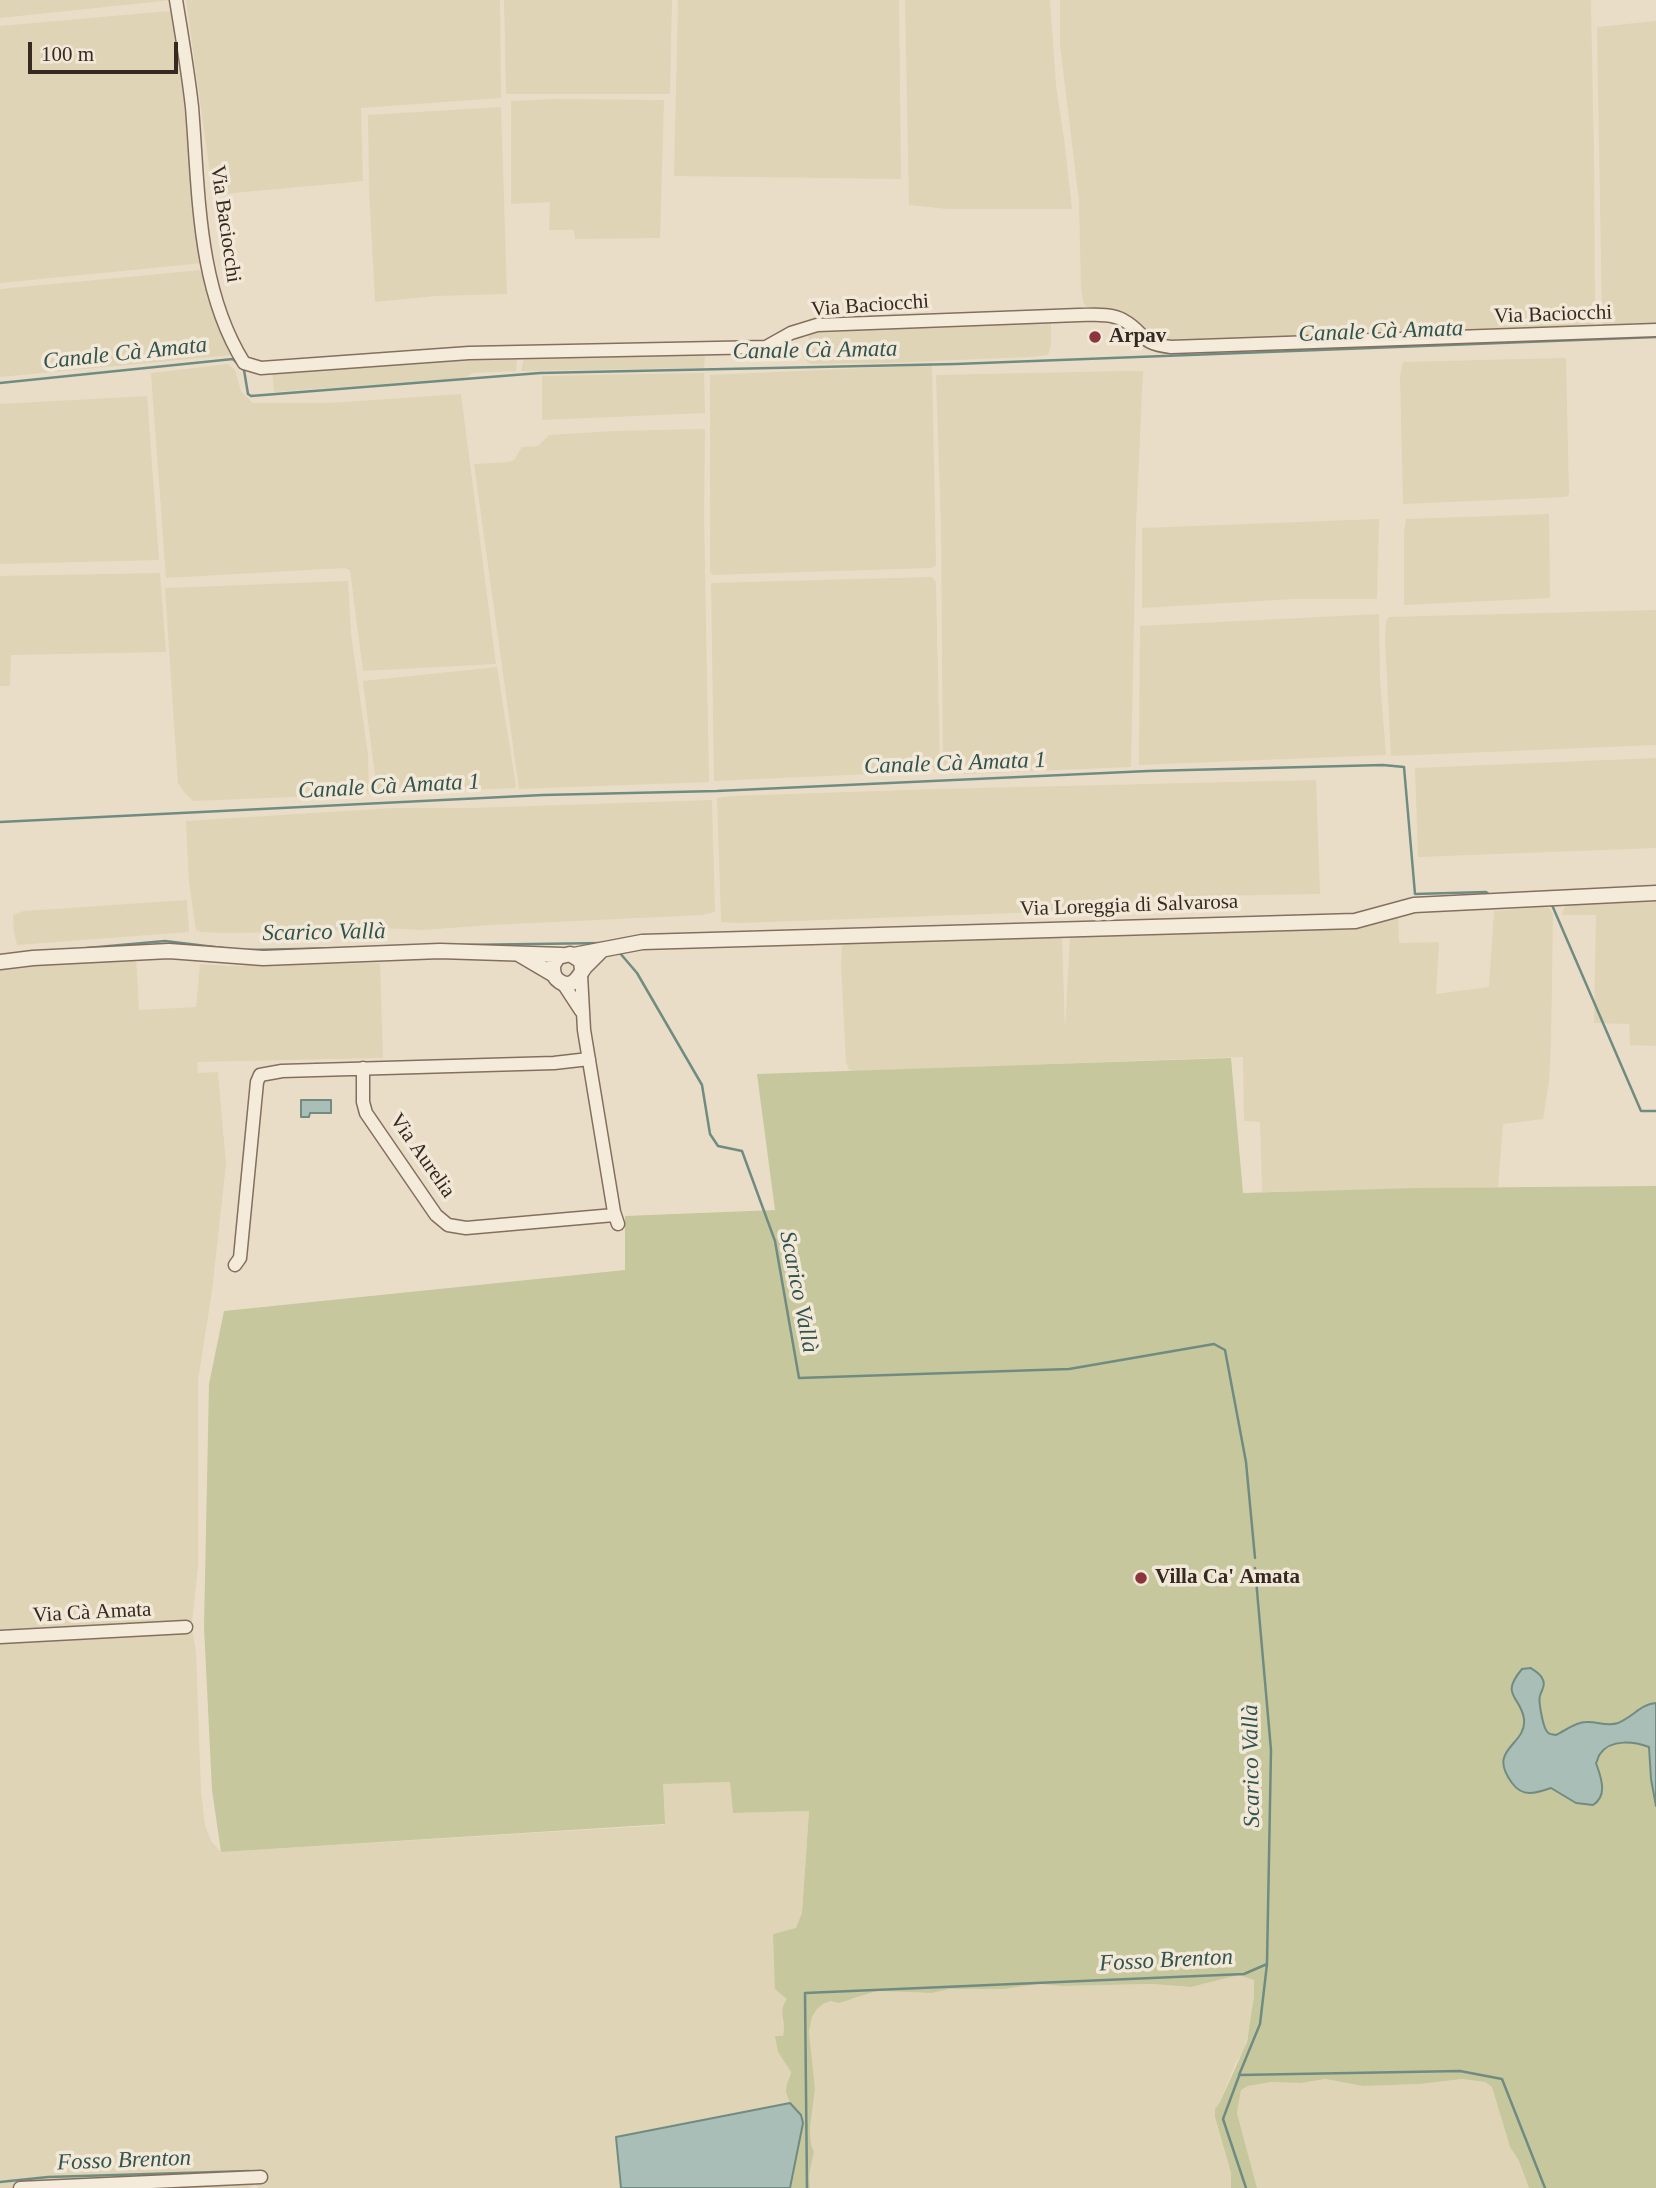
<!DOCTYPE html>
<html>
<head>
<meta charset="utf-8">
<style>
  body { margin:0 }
  #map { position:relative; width:1656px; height:2188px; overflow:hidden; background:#eaddc8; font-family:"Times New Roman",serif }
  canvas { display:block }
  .scale { position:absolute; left:28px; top:42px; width:150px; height:32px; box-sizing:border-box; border:4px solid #362921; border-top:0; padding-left:9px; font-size:21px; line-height:24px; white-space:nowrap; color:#362921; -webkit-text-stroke:5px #f2e8d7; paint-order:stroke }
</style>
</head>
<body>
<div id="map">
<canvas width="1656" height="2188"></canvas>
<div class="scale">100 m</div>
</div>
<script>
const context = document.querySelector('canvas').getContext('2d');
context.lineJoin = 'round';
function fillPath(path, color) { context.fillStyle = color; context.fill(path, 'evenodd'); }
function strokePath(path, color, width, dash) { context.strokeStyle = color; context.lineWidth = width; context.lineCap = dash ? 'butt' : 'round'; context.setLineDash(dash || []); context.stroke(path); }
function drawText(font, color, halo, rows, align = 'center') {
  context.font = font + ' "Times New Roman",serif'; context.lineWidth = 7; context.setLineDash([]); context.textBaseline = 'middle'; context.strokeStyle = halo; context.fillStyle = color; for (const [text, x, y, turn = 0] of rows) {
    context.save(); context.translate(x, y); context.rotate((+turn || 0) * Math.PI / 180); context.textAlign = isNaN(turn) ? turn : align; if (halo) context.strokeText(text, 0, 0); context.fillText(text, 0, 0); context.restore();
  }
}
const farmland = new Path2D(`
  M0,0H172L0,18Z
  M186,0H500L501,98L361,108L363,181L213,195Z
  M504,0H672L670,94H506Z
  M678,0H899L901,179L674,176Z
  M905,0H1050L1056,86L1064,139L1072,209H947L909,205Z
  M1060,0H1591L1594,158L1595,307L1593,328L1173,343L1153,338L1087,309L1083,301L1081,288L1079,201L1060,45Z
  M170,11L179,43L203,263L0,283V26Z
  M1656,21V326L1604,327L1602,320L1597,27Z
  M554,99L664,100L660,238L575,239L574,230H549L550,202L511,204V101Z
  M501,107L507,294L435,296L375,302L369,188L368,115Z
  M202,270L205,271L219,319L232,355L0,377V289Z
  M1051,320V344L1048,355L1030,357L886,363L811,364L806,361L809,332L822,328Z
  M702,353L705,355L704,368L521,371L524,358L526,357Z
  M515,356L517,360L516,371L474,373L463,378L274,392L272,371Z
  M1564,358L1566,359L1569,494L1566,497L1403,504L1400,376L1403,362Z
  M228,364L235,370L241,391L253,403H329L461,394L496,664L363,671L350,570L344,568L166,578L151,373Z
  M932,365L936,566L931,568L712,575L710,571V375Z
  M1124,371H1143L1136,525L1131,767L967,774L948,772L943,764L941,526L936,375Z
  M704,373L705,413L542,420V376Z
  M147,396L159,560L0,564V404Z
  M702,429L705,430L704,516L709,782L519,789L474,464L508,462L514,460L522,447L538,446L549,435L614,431Z
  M1549,514L1550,598L1404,605V532L1406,519Z
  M1379,519L1377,599H1294L1142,608V528Z
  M160,573L166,652L11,655L10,686H0V576Z
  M932,577L936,582L940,769L935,771L714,781L711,583Z
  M348,581L351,634L368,755L369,794L193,801L184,792L178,783L165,588Z
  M1656,610V745L1391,756L1385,640L1386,621L1389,617Z
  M1379,614L1380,681L1386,755L1139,765L1140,626Z
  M497,667L516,786L514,788L386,794L377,792L363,681Z
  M1656,758V848L1418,857L1415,768Z
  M1316,780L1320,894L1139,897L1125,909L739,923L721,922L717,798L731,796L937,789Z
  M712,800L715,912L702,915L491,925L424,930L383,928L306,932L220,933L201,932L196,930L189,883L186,821L393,808H473Z
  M1656,899V1046L1630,1045L1629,1024L1594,1023L1596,915H1562L1563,910L1568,903Z
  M187,900L189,932L17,945L14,932L13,915L24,911Z
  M1542,907L1549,908L1553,914L1551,1042L1549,1081L1543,1119L1503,1124L1498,1187L1262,1192L1260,1122L1244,1121L1243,1057L855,1071L849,1070L846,1062L841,964L842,946L845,944L1062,935L1065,1030L1070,935L1398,914L1399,943L1439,942L1436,994L1489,987L1494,911Z
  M136,957L139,1010L196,1007L200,964L228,966L380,963L383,1058L197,1062L198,1073L218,1072L226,1164L212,1291L198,1380V1567L192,1622L0,1634V968Z
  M189,1629L193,1634L196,1652L201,1792L205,1825L211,1841L221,1852L664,1825L662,1784L730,1782L733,1813L809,1811L802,1913L797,1928L773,1934L788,1999L782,2021L785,2028L778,2052L791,2072L786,2087V2095L790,2103L617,2137L621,2188H259L255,2185L250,2188H0V1636Z
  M1239,1975L1254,1980V1996L1250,2027L1244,2050L1235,2064L1220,2102L1215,2109V2117L1231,2173V2188H810L809,2175L814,2152L811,2144L810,2128L815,2089L809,2032L812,2017L817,2009L823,2004L831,2001L853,1999L877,1991L932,1993L949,1989H1005L1038,1984L1062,1986L1152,1984L1191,1987Z
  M1325,2079L1363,2086L1420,2084L1462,2079L1485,2082L1492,2086L1510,2147L1519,2161L1529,2188H1257L1237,2113L1241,2090L1248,2086L1271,2082L1301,2083Z`);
const green = new Path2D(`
  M1231,1058L1243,1193L1416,1188L1656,1186V2188H1529L1519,2161L1510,2147L1492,2087L1485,2082L1462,2079L1420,2084L1363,2086L1325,2079L1301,2083L1271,2082L1248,2086L1241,2090L1237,2113L1257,2188H1231V2173L1215,2117V2109L1220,2102L1247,2042L1254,1996V1980L1239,1975L1191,1987L1152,1984L1062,1986L1038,1984L1005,1989H949L932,1993L877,1991L839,2003L831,2001L823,2004L817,2009L812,2017L809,2032L815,2089L810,2128L811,2144L814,2152L809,2175L810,2188H790L803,2123C800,2111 786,2103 786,2090C786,2084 790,2078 791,2072L778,2052L775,2036H783C787,2022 777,2012 787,1999L775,1989L773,1934L796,1928L802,1913L809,1811L733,1813L730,1782L663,1784L665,1824L221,1852L212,1790L204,1627L209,1384L224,1311L625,1270V1216L775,1210L757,1074Z`);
const water = new Path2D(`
  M331,1100V1113H310L309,1117H301V1100Z
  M1531,1668C1536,1672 1541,1674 1543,1680C1546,1687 1541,1690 1540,1696C1538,1701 1543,1725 1546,1730C1549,1735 1551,1734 1556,1735C1565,1731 1575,1722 1586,1722C1597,1721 1607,1727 1618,1723C1633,1717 1641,1704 1656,1703V1806L1651,1779L1649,1747C1635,1742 1611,1738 1600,1754C1598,1756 1598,1760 1596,1763C1600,1775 1609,1795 1593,1805L1576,1803L1551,1788C1536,1793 1523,1798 1512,1783C1486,1748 1527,1746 1524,1719C1521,1696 1499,1696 1522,1669Z
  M790,2103L801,2115L803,2123L790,2188H621L616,2137Z`);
const stream = new Path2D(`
  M0,383L233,359L244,370L248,394L251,396L540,373L956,364L1656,337
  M0,822L543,795L717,791L1148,771L1383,765L1404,767L1415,894L1486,892L1491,896
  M1550,905H1552L1641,1111H1656
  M460,945L604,943
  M87,948L165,941L223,948
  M247,950L349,948
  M619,952L637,973L702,1085L710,1134L718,1146L742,1151L775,1241L799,1378L1069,1369L1214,1344L1225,1350L1246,1462L1255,1558
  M1255,1568L1271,1750L1267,1963
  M1239,2076L1223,2119L1246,2188
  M0,2182L48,2177L249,2171
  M807,2188L805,1993L1244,1974L1267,1964L1260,2024L1239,2075L1460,2071L1502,2079L1545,2188`);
const minor = new Path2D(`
  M176,0C182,36 188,71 192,107C199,192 197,288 244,363L261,368L469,353L766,347L791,333L817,325L1079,315C1093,315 1111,313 1123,320C1147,333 1137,343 1171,347L1656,330
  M581,975L584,1030L614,1212L618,1224
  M562,982L581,1011
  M363,1068V1102L366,1113L436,1215L448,1225L466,1228L614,1215
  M235,1265L240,1258L257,1082L260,1075L282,1071L554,1063L589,1059
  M0,1637L186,1627
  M20,2188L261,2177`);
const tertiary = new Path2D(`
  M520,955L554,975
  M574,955L642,942L1355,921L1414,905L1656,893
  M0,962L33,958L169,951L263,958L440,951L562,955
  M582,970L581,961L570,954L558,957L553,965C553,971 553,977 559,981C573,991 579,975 585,967C591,961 596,956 602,950`);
const markers = [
  [1095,337,7,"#8d353e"],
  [1141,1578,7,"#8d353e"]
];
const streetNames = [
  ["Via Baciocchi",225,224,82],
  ["Via Baciocchi",870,306,-4],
  ["Via Baciocchi",1553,315,-2],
  ["Via Loreggia di Salvarosa",1129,906,-2],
  ["Via Aurelia",422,1156,55],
  ["Via Cà Amata",92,1613,-3]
];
const poiNames = [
  ["Arpav",1109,337],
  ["Villa Ca' Amata",1155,1578]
];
const waterNames = [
  ["Canale Cà Amata",1381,332,-2],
  ["Canale Cà Amata",815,351,-1],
  ["Canale Cà Amata",125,354,-6],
  ["Canale Cà Amata 1",955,764,-2],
  ["Canale Cà Amata 1",389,787,-3],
  ["Scarico Vallà",324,933,-1],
  ["Scarico Vallà",798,1292,79],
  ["Scarico Vallà",1252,1766,-91],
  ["Fosso Brenton",1166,1961,-3],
  ["Fosso Brenton",124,2161,-2]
];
fillPath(farmland, '#dfd4b6');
fillPath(green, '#c6c79d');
fillPath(water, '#a9beb6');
strokePath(water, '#708c82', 2);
strokePath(stream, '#708c82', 2.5);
strokePath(minor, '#846f5f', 15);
strokePath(tertiary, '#846f5f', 17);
strokePath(minor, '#f5ebdb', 12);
strokePath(tertiary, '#f5ebdb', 14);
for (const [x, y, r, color] of markers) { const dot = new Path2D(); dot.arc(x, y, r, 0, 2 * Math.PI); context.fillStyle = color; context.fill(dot); strokePath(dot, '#f2e8d7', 2.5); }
drawText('21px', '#362921', '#f2e8d7', streetNames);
drawText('bold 21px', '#362921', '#f2e8d7', poiNames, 'left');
drawText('italic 23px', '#32544f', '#f2e8d7', waterNames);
</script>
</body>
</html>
